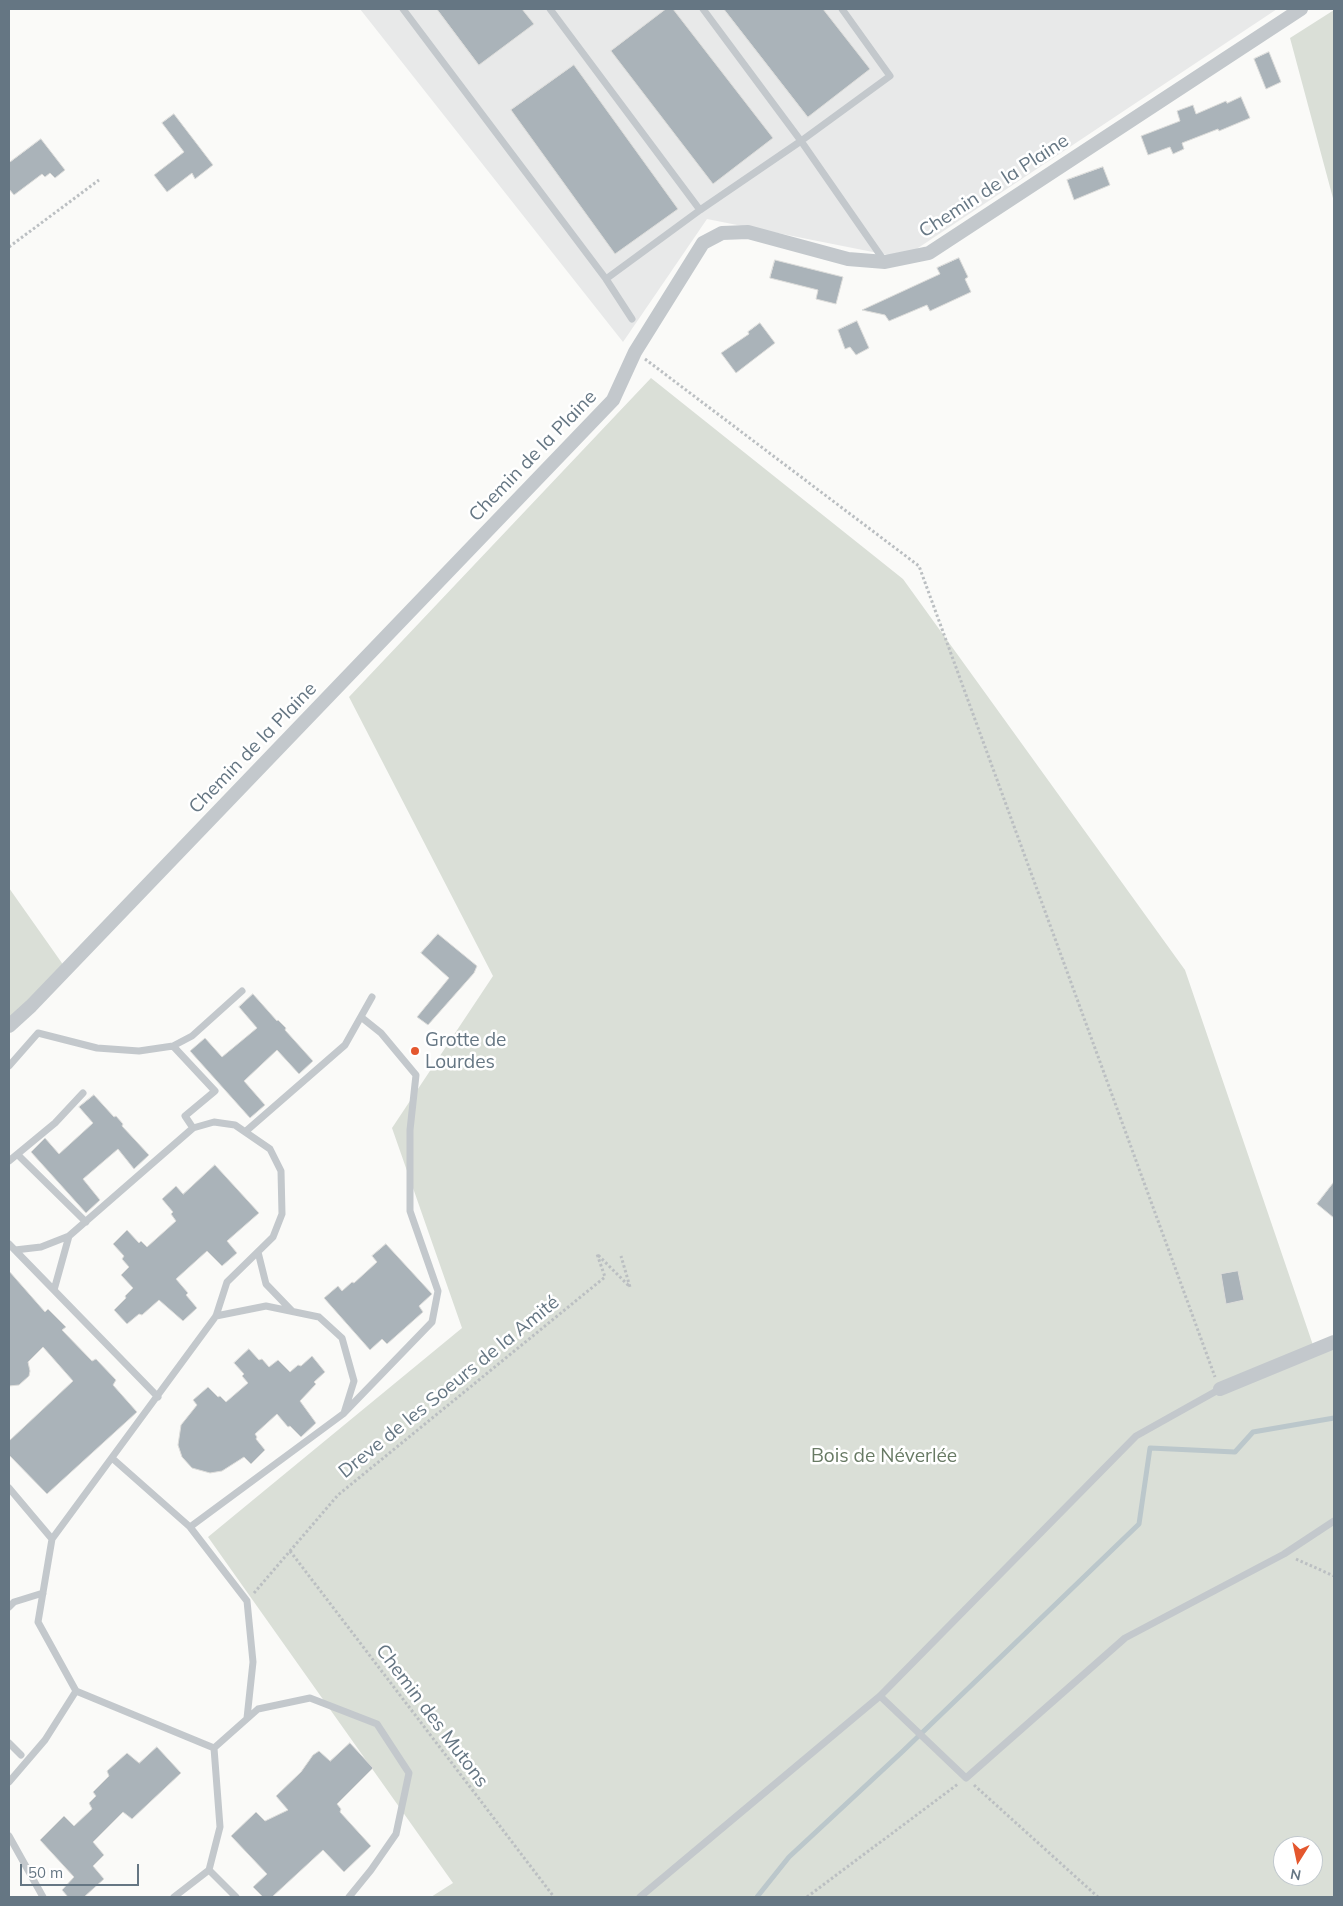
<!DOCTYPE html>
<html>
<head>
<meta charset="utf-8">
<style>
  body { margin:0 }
  #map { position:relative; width:1343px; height:1906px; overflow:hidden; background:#fafaf8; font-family:Mulish,sans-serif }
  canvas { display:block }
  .frame { position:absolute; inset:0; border:10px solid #657683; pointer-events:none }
  .north { position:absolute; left:1273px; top:1836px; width:50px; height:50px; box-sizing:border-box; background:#fff; border:1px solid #c1c8cd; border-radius:50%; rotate:190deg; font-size:14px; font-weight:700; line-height:20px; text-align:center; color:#657683 }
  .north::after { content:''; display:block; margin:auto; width:18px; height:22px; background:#e4572e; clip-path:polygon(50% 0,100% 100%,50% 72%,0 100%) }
  .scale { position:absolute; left:20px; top:1864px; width:119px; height:22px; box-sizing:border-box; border:2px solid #657683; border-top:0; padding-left:6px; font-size:15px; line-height:18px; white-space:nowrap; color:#657683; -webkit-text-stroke:4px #fff; paint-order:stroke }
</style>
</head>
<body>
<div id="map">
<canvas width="1343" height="1906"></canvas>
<div class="frame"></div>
<div class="north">N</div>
<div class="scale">50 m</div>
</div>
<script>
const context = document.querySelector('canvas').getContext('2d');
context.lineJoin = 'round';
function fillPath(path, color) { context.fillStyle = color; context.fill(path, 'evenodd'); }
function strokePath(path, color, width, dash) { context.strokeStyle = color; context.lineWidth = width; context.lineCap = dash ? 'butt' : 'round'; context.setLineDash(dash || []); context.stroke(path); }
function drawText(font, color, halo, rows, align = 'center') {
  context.font = font + ' Mulish,sans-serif'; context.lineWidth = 5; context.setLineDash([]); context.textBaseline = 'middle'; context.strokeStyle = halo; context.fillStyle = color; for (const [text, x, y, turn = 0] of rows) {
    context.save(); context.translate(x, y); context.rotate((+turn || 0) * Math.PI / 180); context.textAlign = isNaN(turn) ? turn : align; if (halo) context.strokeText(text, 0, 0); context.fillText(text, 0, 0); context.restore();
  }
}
const built = new Path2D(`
  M360,9H1277L903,258L707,219L623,342Z`);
const green = new Path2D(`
  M1334,10V202L1290,38Z
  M651,378L903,579L1185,970L1315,1351L1334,1348V1897H431L453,1883L208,1537L462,1328L392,1128L493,976L349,697ZM1283,1846H1313V1876H1283Z
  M9,888L64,966L9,1018Z`);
const stream = new Path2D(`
  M757,1897L789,1857L902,1752L1139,1524L1150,1448L1235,1452L1253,1432L1334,1418`);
const building = new Path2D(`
  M437,9H522L534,24L479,65Z
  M666,9H673L773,138L713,184L611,51Z
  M724,9H823L870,69L808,117Z
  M1269,52L1281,82L1266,89L1254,59Z
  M574,65L678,209L615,254L511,110Z
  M1241,97L1250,118L1219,131L1218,129L1182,143L1184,149L1173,154L1170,147L1148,155L1141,136L1180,121L1177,111L1193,105L1196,114L1226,101L1227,103Z
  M174,114L213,165L195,179L192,173L167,192L154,175L184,152L162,123Z
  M41,139L65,170L55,178L50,173L45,177L42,174L14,195L9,189V163Z
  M1103,167L1110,185L1074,200L1067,180Z
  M959,258L968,277L965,279L971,292L930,311L927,305L889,321L885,315L862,310L940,274L937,268Z
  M775,260L843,277L836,304L816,299L818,290L770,278Z
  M857,321L869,348L856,355L850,347L845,349L838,330Z
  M760,323L775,343L736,373L721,353L749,334L748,332Z
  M438,934L477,966L474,973L428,1025L417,1017L449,978L421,953Z
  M253,994L277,1021L278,1020L286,1028L285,1030L313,1061L299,1074L277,1050L244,1081L265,1105L250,1118L190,1051L205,1038L222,1057L257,1028L239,1007Z
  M94,1095L114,1117L116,1116L123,1124L122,1126L149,1155L134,1169L118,1149L83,1179L100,1200L86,1213L31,1152L45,1138L59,1154L93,1123L79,1107Z
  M215,1165L259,1213L227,1241L237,1253L222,1266L207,1251L176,1279L188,1293L186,1295L197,1308L183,1321L159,1300L142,1315L139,1314L127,1324L114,1310L126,1298L125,1296L133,1288L121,1275L129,1267L122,1259L124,1256L113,1244L127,1230L139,1243L141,1241L147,1247L176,1221L171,1214L173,1212L162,1199L176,1186L183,1194Z
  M1334,1182V1218L1317,1204Z
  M386,1244L432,1294L419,1306L423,1312L387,1344L382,1339L370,1350L324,1298L338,1286L342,1291L352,1282L354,1283L377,1262L372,1256Z
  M9,1271L45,1312L48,1309L66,1327L62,1330L92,1361L96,1359L116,1380L113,1385L137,1412L47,1494L9,1455V1441L73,1381L43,1347L28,1362L30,1371L29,1376L19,1385L9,1386Z
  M1238,1271L1244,1300L1226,1304L1221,1274Z
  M249,1349L259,1360L262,1359L269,1367L278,1360L290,1372L298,1365L301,1366L312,1356L325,1372L314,1382L316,1384L300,1401L316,1423L301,1437L290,1426L288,1427L277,1414L255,1434L257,1437L256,1439L265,1450L251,1464L244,1457L222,1471L210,1473L192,1468L182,1457L178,1445L181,1425L197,1405L193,1400L208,1387L218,1397L220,1396L226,1402L248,1383L242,1376L244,1374L234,1363Z
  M350,1743L373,1768L337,1804L341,1809L340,1812L371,1846L344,1872L323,1850L272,1897H263L253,1887L267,1874L231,1836L256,1812L265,1821L288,1810L276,1796L301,1772L313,1755L319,1751L330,1761Z
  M157,1747L181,1773L132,1819L123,1812L93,1842L104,1855L93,1866L104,1879L84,1897H68L62,1890L74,1877L40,1840L64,1816L74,1826L92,1809L89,1803L96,1796L93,1792L109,1776L107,1771L127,1753L139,1763Z`);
const path = new Path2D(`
  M9,247L99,180
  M645,359L919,566L1215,1377
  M290,1551L554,1897
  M1296,1559L1334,1576
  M254,1593L338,1495L605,1277L597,1254L630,1287L621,1256
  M974,1785L1098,1897
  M807,1897L958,1784`);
const lane = new Path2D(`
  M403,9L606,279L700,210
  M550,9L700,210L801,141L890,76L842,9
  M703,9L801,141L885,262
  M606,279L632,319
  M173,1046L192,1036L242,991
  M9,1066L38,1033L97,1048L139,1051L173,1046L215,1091L185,1116L193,1128
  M245,1132L345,1045L372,997
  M18,1155L86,1222
  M9,1161L55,1123L83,1093
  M9,1244L158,1397
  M15,1250L41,1247L69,1236
  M258,1252L266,1284L292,1311
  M54,1290L69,1236L193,1128L214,1122L235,1125L270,1149L281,1171L282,1214L273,1237L227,1282L216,1316L52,1539L38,1622L76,1691L214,1748L220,1827L209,1870L174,1897
  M216,1316L266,1306L319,1317L342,1338L354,1381L344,1413
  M112,1458L190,1527L247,1601L253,1662L247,1718
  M9,1488L52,1539
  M190,1527L343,1414L432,1322L438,1291L410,1211V1130L416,1075L381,1033L361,1017
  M9,1607L14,1602L43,1593
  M880,1696L966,1778L1125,1638L1284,1554L1334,1521
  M9,1743L21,1755
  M214,1748L258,1709L310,1698L377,1724L409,1773L396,1834L371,1870L349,1897
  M9,1782L45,1740L76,1691
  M9,1836L43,1897
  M209,1870L236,1897
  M640,1897L880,1696L1136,1436L1220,1389`);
const street = new Path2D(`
  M9,1026L31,1006L613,400L635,352L703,243L722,233L748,232L848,259L885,262L929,253L1301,9
  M1220,1389L1334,1342`);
const markers = [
  [415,1051,5,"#e4572e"]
];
const streetNames = [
  ["Chemin de la Plaine",994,186,-33],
  ["Chemin de la Plaine",533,456,-46],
  ["Chemin de la Plaine",253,748,-46],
  ["Dreve de les Soeurs de la Amité",449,1387,-39],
  ["Chemin des Mutons",432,1716,53]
];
const poiNames = [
  ["Grotte de",425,1040],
  ["Lourdes",425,1062]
];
const parkNames = [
  ["Bois de Néverlée",884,1456]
];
fillPath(built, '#e8e9e9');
fillPath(green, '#dadfd7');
strokePath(stream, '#bbc7cb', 5);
fillPath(building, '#aab3b9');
strokePath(building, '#dcdcda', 1);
strokePath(path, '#bbbfc2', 3, [2.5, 2.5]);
strokePath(lane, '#c3c8cc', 7);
strokePath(street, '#c3c8cc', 14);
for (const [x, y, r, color] of markers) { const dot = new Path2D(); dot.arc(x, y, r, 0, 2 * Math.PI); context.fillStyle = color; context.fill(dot); strokePath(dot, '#fff', 2); }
drawText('19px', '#657683', '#fff', streetNames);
drawText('19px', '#657683', '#fff', poiNames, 'left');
drawText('19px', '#687a64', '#fff', parkNames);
</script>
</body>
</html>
